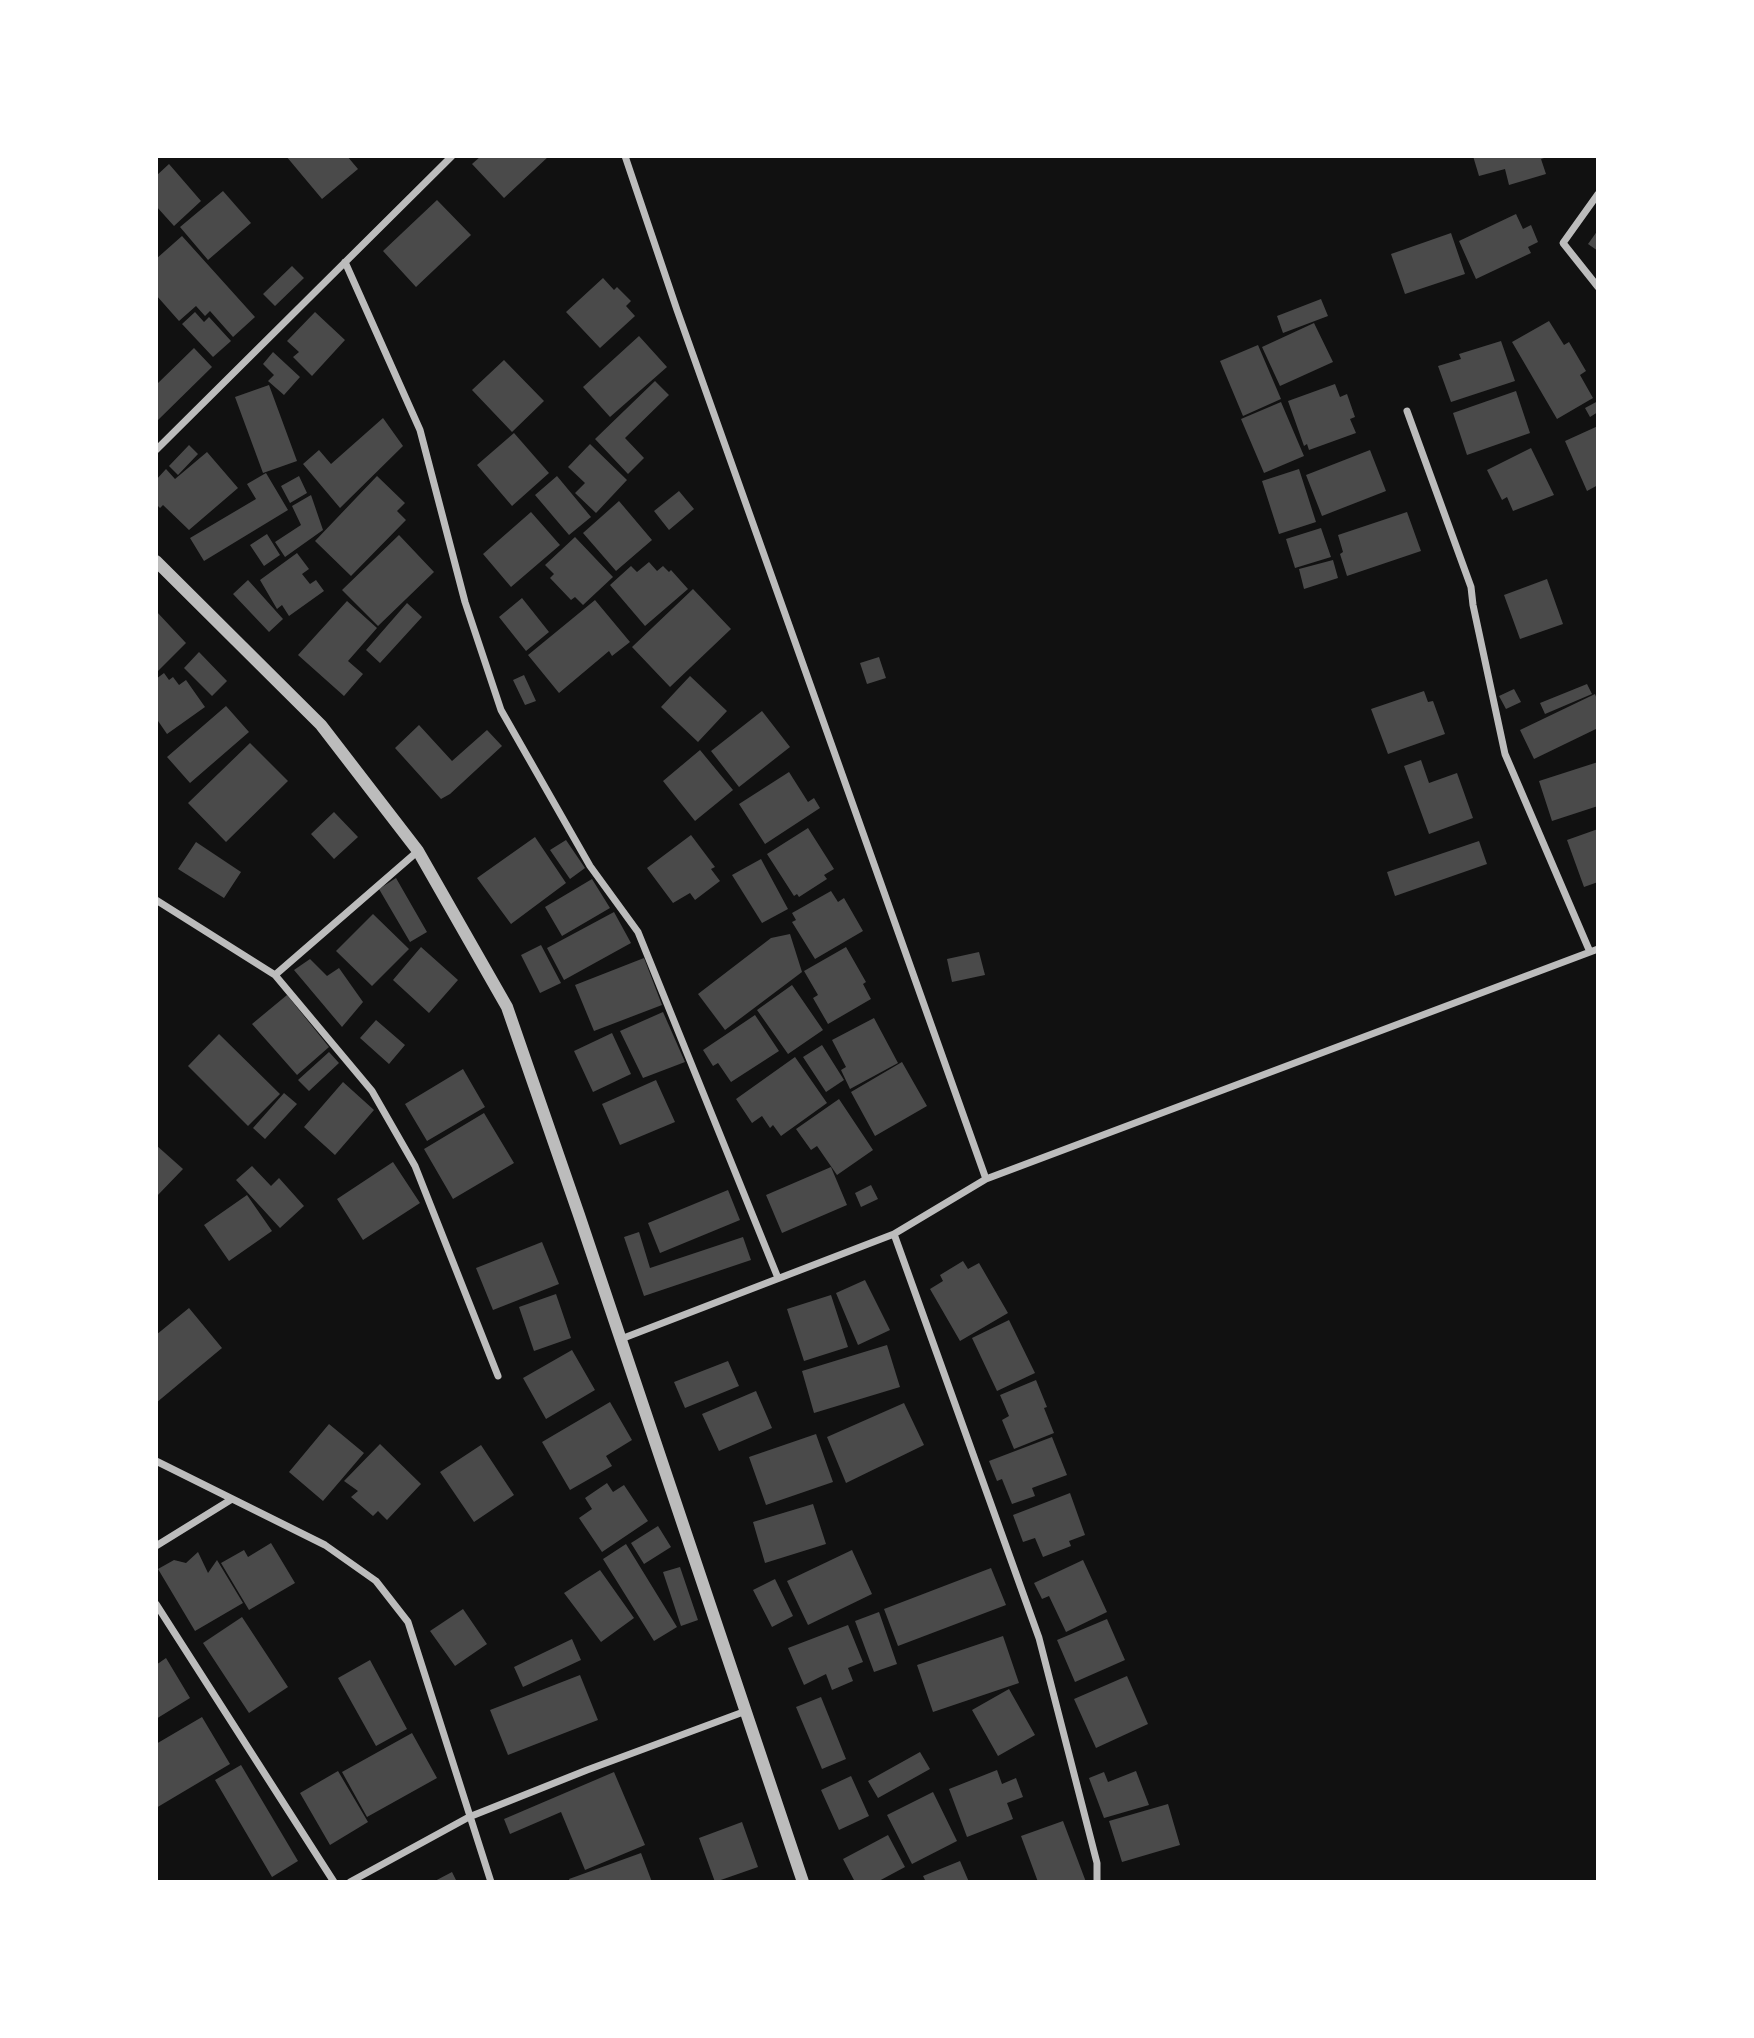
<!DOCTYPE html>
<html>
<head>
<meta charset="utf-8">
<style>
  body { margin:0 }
  #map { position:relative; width:1754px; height:2038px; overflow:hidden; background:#111; font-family:Helvetica,sans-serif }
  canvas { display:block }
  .frame { position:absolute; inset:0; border:158px solid #fff; pointer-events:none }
</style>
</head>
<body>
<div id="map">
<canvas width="1754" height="2038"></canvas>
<div class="frame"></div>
</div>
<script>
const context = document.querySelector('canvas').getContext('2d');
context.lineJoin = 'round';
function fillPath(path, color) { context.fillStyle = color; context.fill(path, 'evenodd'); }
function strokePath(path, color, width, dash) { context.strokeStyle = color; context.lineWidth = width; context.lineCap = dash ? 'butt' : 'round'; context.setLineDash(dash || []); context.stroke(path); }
const building = new Path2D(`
  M286,156H347L358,169L322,199Z
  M481,156H549L504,198L472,164Z
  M1473,156H1550L1541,159L1546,174L1509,185L1505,169L1479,176Z
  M169,164L201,201L174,226L156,206V176Z
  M223,191L251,223L208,260L180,227Z
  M437,200L471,235L416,287L383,251Z
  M1516,214L1523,229L1531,225L1538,242L1528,247L1531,253L1476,279L1459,241Z
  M1598,230V251L1588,244Z
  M1451,233L1465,274L1405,294L1391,254Z
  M182,236L255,317L233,337L210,311L205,316L196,306L179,321L156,295V259Z
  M292,266L304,278L275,306L263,294Z
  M603,278L614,290L617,287L631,301L626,306L635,316L600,348L566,312Z
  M1321,299L1328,316L1283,333L1277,316Z
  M195,312L204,322L209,317L231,341L213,357L182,324Z
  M315,312L345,340L312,376L293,357L299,352L287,341Z
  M1549,321L1564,345L1569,342L1586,371L1580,375L1593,398L1557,419L1512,342Z
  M1314,323L1333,362L1280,386L1262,347Z
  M639,336L667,367L610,417L583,387Z
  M1501,341L1515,381L1451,402L1438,366L1461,359L1459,354Z
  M1258,345L1281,399L1243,416L1220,361Z
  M194,348L212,367L156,422V385Z
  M273,352L300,377L284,395L268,381L274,375L263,364Z
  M504,360L544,401L512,432L472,390Z
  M655,381L669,395L625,438L644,458L628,474L595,439Z
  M1335,384L1340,397L1347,394L1355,417L1350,419L1356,433L1309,450L1307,444L1304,446L1288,401Z
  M269,385L297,461L263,473L235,397Z
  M1516,391L1530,433L1467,455L1453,413Z
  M1598,401V412L1590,417L1585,408Z
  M1281,402L1304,456L1264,473L1241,419Z
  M383,418L403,446L340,508L303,464L319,450L331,464Z
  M1598,426V485L1587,491L1565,441Z
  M514,433L549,473L512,506L477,465Z
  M590,444L627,480L596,513L575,493L585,483L568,467Z
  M189,445L198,454L178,475L169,466Z
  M1531,448L1554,495L1513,511L1507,497L1502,500L1487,470Z
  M1370,450L1386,491L1322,516L1306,475Z
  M207,452L238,488L189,530L163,505L160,508L156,504V480L166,469L175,479Z
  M1299,469L1316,522L1279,534L1262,481Z
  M266,473L288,510L204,561L190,538L256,499L247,484Z
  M299,476L307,493L290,503L281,486Z
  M377,476L405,503L397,511L406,520L351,576L315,541Z
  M557,476L591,517L569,535L535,495Z
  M679,491L694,509L669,530L654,511Z
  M311,495L323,530L285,557L275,542L301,525L292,506Z
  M619,501L652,540L616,571L583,533Z
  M531,512L560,545L511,587L483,554Z
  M1407,512L1421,551L1347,576L1340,554L1343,552L1338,535Z
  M1321,528L1331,557L1295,568L1286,539Z
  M267,534L280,555L264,566L250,545Z
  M399,535L434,572L378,626L342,590Z
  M575,537L613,577L583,605L575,597L571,600L550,578L554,574L545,565Z
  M297,553L309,569L302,574L310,584L316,580L324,591L289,616L282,605L277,609L260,580Z
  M1333,560L1338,578L1304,589L1299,569Z
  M649,562L657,571L663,566L669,572L671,570L688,589L645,626L610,585L631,566L637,572Z
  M1547,579L1563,624L1520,639L1504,595Z
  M248,580L283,619L269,632L233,594Z
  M693,589L731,629L670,687L632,647Z
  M522,598L549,632L526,651L499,617Z
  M595,600L630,642L612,656L609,651L559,693L528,655Z
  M347,601L377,628L348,661L363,674L344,696L298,655Z
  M407,603L422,617L380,663L366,650Z
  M156,611L186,643L156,673Z
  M199,652L227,681L212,696L184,668Z
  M879,657L886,678L867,684L860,663Z
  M164,673L169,680L173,677L179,685L186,680L205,707L167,734L156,718V679Z
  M524,675L536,701L525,705L513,680Z
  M690,676L727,711L698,742L661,707Z
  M1587,684L1592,694L1545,714L1540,703Z
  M1514,689L1521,702L1506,709L1499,696Z
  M1424,691L1428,702L1433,701L1445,734L1388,754L1371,709Z
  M1595,694L1598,702V728L1534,759L1520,730Z
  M226,706L249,732L190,783L167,757Z
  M762,711L790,747L739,787L711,751Z
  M419,725L452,761L487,730L502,746L450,794L441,799L395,748Z
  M250,743L288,781L226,842L188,803Z
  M700,750L733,790L695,821L663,781Z
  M1421,760L1429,783L1457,773L1473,818L1429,834L1404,766Z
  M1598,762V806L1552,821L1539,781Z
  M789,772L808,802L814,798L820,808L765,844L739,804Z
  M334,812L358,837L334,859L311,834Z
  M808,828L834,869L824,875L827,879L799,897L797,894L794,896L767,854Z
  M1598,829V882L1584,887L1567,840Z
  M691,835L715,867L711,869L720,881L695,900L690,893L673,903L647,868Z
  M535,837L566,883L511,924L477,878Z
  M566,840L585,868L570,879L550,850Z
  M1479,841L1487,864L1395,896L1387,872Z
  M196,842L241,872L224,898L178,869Z
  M761,859L788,909L762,923L732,875Z
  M396,878L427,932L410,942L379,889Z
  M592,879L610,908L562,936L545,907Z
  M831,891L838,902L844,898L863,931L815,959L792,922L796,920L792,913Z
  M614,912L631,943L564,980L547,948Z
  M373,914L409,949L372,986L336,951Z
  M790,934L802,972L725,1030L698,994L771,938Z
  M541,945L561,983L540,993L521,955Z
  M421,947L458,980L429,1013L393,980Z
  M846,947L866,982L863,984L871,999L828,1024L813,998L818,995L804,971Z
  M979,952L985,975L952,982L947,959Z
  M644,958L662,1005L594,1031L575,985Z
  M310,959L327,976L339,968L363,1002L342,1027L294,970Z
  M792,985L823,1030L788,1054L757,1010Z
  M287,995L329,1047L297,1075L252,1024Z
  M663,1012L685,1062L643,1078L620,1031Z
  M755,1015L779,1051L731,1082L718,1063L713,1066L703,1050Z
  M874,1018L898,1063L850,1089L841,1070L846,1067L832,1040Z
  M376,1020L405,1045L389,1064L360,1038Z
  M612,1033L631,1074L593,1092L574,1051Z
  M219,1034L280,1094L248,1126L188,1066Z
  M822,1045L844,1080L826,1092L803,1057Z
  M329,1052L339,1063L309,1091L298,1080Z
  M795,1057L827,1103L781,1136L773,1125L770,1128L762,1116L752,1123L736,1099Z
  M902,1062L927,1106L875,1136L851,1092Z
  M463,1069L485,1107L427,1141L405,1104Z
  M656,1080L675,1122L620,1145L602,1104Z
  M343,1082L374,1110L335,1155L304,1127Z
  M284,1093L297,1104L265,1139L253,1128Z
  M839,1099L873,1150L837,1175L817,1146L811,1150L796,1129Z
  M484,1113L514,1163L453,1199L424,1149Z
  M156,1145L183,1169L156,1197Z
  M393,1162L420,1203L363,1240L337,1199Z
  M252,1166L271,1186L279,1178L304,1206L280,1228L236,1180Z
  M831,1167L847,1205L782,1233L766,1195Z
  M871,1185L878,1199L861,1207L855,1193Z
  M728,1190L740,1220L660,1253L648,1223Z
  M247,1195L272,1231L229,1261L204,1225Z
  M639,1232L650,1268L743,1237L751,1260L644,1296L624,1237Z
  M542,1242L559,1284L493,1310L476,1268Z
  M963,1261L968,1269L979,1263L1008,1313L960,1341L930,1289L943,1281L940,1275Z
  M865,1280L890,1330L858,1345L836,1293Z
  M556,1294L571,1338L534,1351L519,1307Z
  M831,1295L848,1347L804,1361L787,1309Z
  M189,1308L222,1348L156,1403V1335Z
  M1009,1320L1035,1373L997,1391L972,1338Z
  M887,1345L900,1387L814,1413L802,1371Z
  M572,1350L595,1390L546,1419L523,1378Z
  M728,1361L739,1386L685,1408L674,1382Z
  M1036,1380L1047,1407L1044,1408L1054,1433L1014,1449L1002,1420L1009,1416L1000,1395Z
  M756,1391L772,1428L719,1451L702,1414Z
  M610,1402L632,1440L606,1456L612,1466L570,1490L542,1442Z
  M904,1403L924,1445L846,1483L827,1437Z
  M329,1424L364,1453L323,1501L289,1472Z
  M816,1434L833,1482L766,1505L749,1457Z
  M1052,1437L1067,1475L1032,1488L1035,1496L1012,1504L1002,1479L997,1481L989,1461Z
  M380,1444L421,1484L387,1520L378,1511L373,1516L351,1497L358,1491L344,1481Z
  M481,1445L514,1495L474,1522L440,1472Z
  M607,1483L613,1492L624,1485L648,1521L602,1552L579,1518L592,1509L585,1498Z
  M1070,1493L1085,1535L1069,1541L1071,1546L1043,1557L1035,1538L1023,1542L1013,1515Z
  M813,1504L826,1544L765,1563L753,1522Z
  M658,1526L671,1547L644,1564L631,1543Z
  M271,1543L295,1583L249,1610L221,1563L244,1550L248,1557Z
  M626,1544L677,1627L654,1641L603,1559Z
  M852,1550L872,1594L808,1625L787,1581Z
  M198,1552L208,1573L217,1560L243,1603L195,1631L158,1569L174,1560L186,1563Z
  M1083,1560L1107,1612L1066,1632L1049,1596L1042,1599L1034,1583Z
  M680,1567L698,1620L681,1626L663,1572Z
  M991,1568L1006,1605L898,1646L884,1609Z
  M600,1570L634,1618L601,1642L564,1593Z
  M775,1579L793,1616L772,1627L753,1590Z
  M463,1609L487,1644L455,1666L430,1631Z
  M879,1612L897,1664L874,1672L855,1621Z
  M242,1617L288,1687L249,1713L203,1643Z
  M1107,1619L1125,1660L1075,1682L1057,1640Z
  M848,1625L863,1662L848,1668L853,1681L832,1690L826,1674L804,1685L788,1648Z
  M1003,1636L1019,1683L933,1712L917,1665Z
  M572,1639L581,1660L523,1687L514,1667Z
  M166,1658L190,1698L156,1719V1665Z
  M370,1660L407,1729L376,1746L338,1678Z
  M580,1675L598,1720L508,1755L490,1710Z
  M1127,1676L1148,1724L1096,1748L1074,1699Z
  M1009,1689L1035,1735L998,1756L972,1710Z
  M821,1697L846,1759L822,1769L796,1707Z
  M202,1717L230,1764L156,1808V1744Z
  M412,1733L437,1778L367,1817L342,1772Z
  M920,1752L930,1769L878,1798L868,1781Z
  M241,1765L298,1861L272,1877L215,1780Z
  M997,1770L1002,1784L1016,1778L1023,1797L1007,1803L1013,1819L967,1837L949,1789Z
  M338,1771L368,1822L330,1845L300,1793Z
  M1136,1771L1149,1805L1104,1818L1089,1778L1104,1772L1108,1782Z
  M614,1772L645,1845L585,1870L561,1812L510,1834L504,1819Z
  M851,1776L869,1816L839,1830L821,1790Z
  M933,1792L957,1841L912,1864L887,1815Z
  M1168,1804L1180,1845L1122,1862L1109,1821Z
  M1063,1821L1086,1882H1038L1021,1836Z
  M742,1822L758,1867L715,1882L699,1838Z
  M888,1835L905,1867L877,1882H855L843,1859Z
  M641,1853L652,1882H570L569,1879Z
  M960,1861L969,1882H926L923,1876Z
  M452,1872L457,1882H433Z`);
const minor = new Path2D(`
  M625,156L677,310L986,1179
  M1598,194L1563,243L1598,287
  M345,262L420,430L465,602L501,710L590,866L638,932L778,1278
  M1407,411L1471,587L1473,605L1505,754L1590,952
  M156,450L452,156
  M156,900L275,975L372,1091L415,1166L498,1376
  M275,975L418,851
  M894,1234L1039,1638L1097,1863V1882
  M621,1339L894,1234L986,1179L1598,949
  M156,1461L325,1545L376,1581L408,1622L491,1882
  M156,1546L232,1499
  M156,1604L334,1882
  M350,1882L469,1817L587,1770L746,1711`);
const tertiary = new Path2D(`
  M156,561L321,725L418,851L507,1007L579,1215L803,1882`);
fillPath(building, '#4a4a4a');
strokePath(minor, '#bcbcbc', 7);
strokePath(tertiary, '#bcbcbc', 12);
</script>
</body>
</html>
